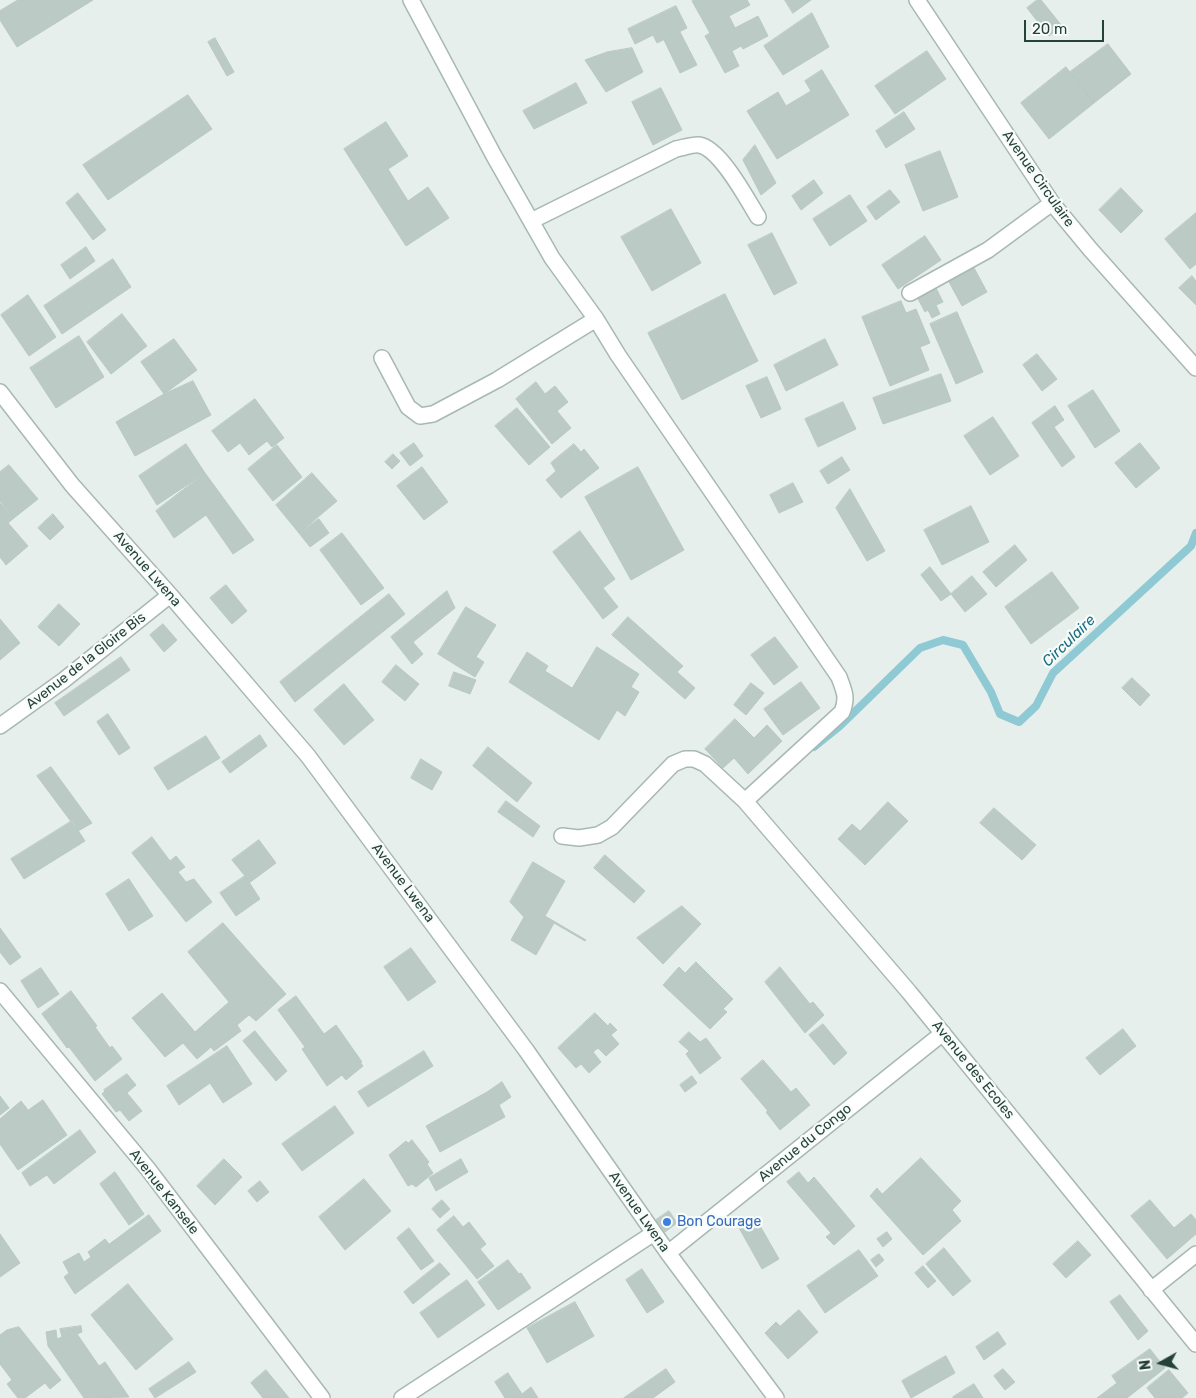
<!DOCTYPE html>
<html>
<head>
<meta charset="utf-8">
<style>
  body { margin:0 }
  #map { position:relative; width:1196px; height:1398px; overflow:hidden; background:#e6efeb; font-family:Rubik,sans-serif }
  canvas { display:block }
  .north { position:absolute; left:1136px; top:1338px; width:50px; height:50px; -webkit-text-stroke:4px #f7fbf9; paint-order:stroke; rotate:263deg; font-size:14px; font-weight:700; line-height:20px; text-align:center; color:#24423a }
  .north::after { content:''; display:block; margin:auto; width:18px; height:22px; background:#24423a; clip-path:polygon(50% 0,100% 100%,50% 72%,0 100%) }
  .scale { position:absolute; left:1024px; top:20px; width:80px; height:22px; box-sizing:border-box; border:2px solid #24423a; border-top:0; padding-left:6px; font-size:15px; line-height:18px; white-space:nowrap; color:#24423a; -webkit-text-stroke:4px #f7fbf9; paint-order:stroke }
</style>
</head>
<body>
<div id="map">
<canvas width="1196" height="1398"></canvas>
<div class="north">N</div>
<div class="scale">20 m</div>
</div>
<script>
const context = document.querySelector('canvas').getContext('2d');
context.lineJoin = 'round';
function strokePath(path, color, width, dash) { context.strokeStyle = color; context.lineWidth = width; context.lineCap = dash ? 'butt' : 'round'; context.setLineDash(dash || []); context.stroke(path); }
function fillPath(path, color) { context.fillStyle = color; context.fill(path, 'evenodd'); }
function drawText(font, color, halo, rows, align = 'center') {
  context.font = font + ' Rubik,sans-serif'; context.lineWidth = 4.5; context.setLineDash([]); context.textBaseline = 'middle'; context.strokeStyle = halo; context.fillStyle = color; for (const [text, x, y, turn = 0] of rows) {
    context.save(); context.translate(x, y); context.rotate((+turn || 0) * Math.PI / 180); context.textAlign = isNaN(turn) ? turn : align; if (halo) context.strokeText(text, 0, 0); context.fillText(text, 0, 0); context.restore();
  }
}
const stream = new Path2D(`
  M814,747L840,726L920,648L943,640L963,645L991,692L1000,714L1019,722L1036,706L1053,673L1191,546L1196,533`);
const building = new Path2D(`
  M18,0H93L17,47L0,20V11Z
  M693,0H747L750,5L729,16L735,28L758,16L768,36L743,49L741,46L732,51L739,66L725,73L705,36L710,33L692,1Z
  M785,0H811L793,13Z
  M1037,0H1041L1062,26L1049,36L1027,8Z
  M676,6L687,28L657,43L653,35L635,44L628,29Z
  M812,13L829,47L783,75L764,46Z
  M680,32L697,65L680,73L664,40Z
  M215,38L234,72L227,76L208,42Z
  M1108,44L1131,74L1094,103L1070,72Z
  M632,48L643,72L606,92L585,60L607,52Z
  M927,51L946,79L895,114L875,86Z
  M1066,67L1094,103L1049,139L1021,103Z
  M822,70L849,115L777,159L747,111L778,92L786,106L811,91L805,81Z
  M576,83L587,103L534,129L523,111Z
  M661,88L682,130L653,145L632,102Z
  M188,95L212,129L108,200L83,165Z
  M904,112L915,129L886,148L876,131Z
  M386,122L408,156L388,169L408,201L428,187L449,218L406,246L344,149Z
  M755,145L776,183L761,195L743,160Z
  M940,151L958,197L923,211L905,165Z
  M814,180L823,193L801,210L792,196Z
  M1121,188L1143,211L1121,233L1099,210Z
  M890,190L900,202L876,220L867,207Z
  M78,193L106,230L93,240L66,203Z
  M850,195L867,221L830,246L813,219Z
  M671,209L701,263L652,291L621,237Z
  M1196,213V264L1190,269L1165,239Z
  M772,233L797,283L774,295L748,245Z
  M925,236L941,260L898,289L882,265Z
  M86,247L95,261L70,279L61,265Z
  M113,259L131,287L62,334L44,306Z
  M973,266L987,292L962,306L948,280Z
  M1192,276L1196,281V305L1179,288Z
  M936,288L943,302L936,305L940,314L932,318L928,310L925,312L917,297Z
  M725,294L758,361L682,400L648,333Z
  M28,295L56,337L29,356L1,315Z
  M901,301L906,313L916,309L930,343L920,347L929,370L890,386L862,317Z
  M957,312L983,372L956,384L930,324Z
  M122,314L147,346L111,374L87,342Z
  M79,336L104,377L56,408L30,368Z
  M174,339L197,370L164,394L141,362Z
  M825,339L838,365L786,391L774,365Z
  M1037,354L1057,379L1042,391L1023,365Z
  M941,374L951,401L883,424L873,398Z
  M767,377L781,409L761,418L746,386Z
  M193,381L211,415L135,456L116,422L164,394Z
  M536,382L545,394L555,386L568,402L557,411L571,428L552,444L516,399Z
  M1093,390L1120,431L1095,448L1068,406Z
  M255,399L284,438L272,447L267,441L249,455L240,443L228,452L212,431Z
  M843,402L856,429L818,447L805,419Z
  M1055,406L1064,420L1054,427L1075,457L1062,467L1032,423Z
  M517,408L550,447L529,465L495,426Z
  M993,417L1019,456L990,475L964,436Z
  M414,443L423,456L410,466L400,453Z
  M1140,443L1160,468L1136,488L1115,463Z
  M186,444L205,473L157,505L139,476Z
  M574,444L581,452L584,449L599,468L561,498L546,480L556,471L551,463Z
  M277,445L302,477L273,501L248,469Z
  M393,454L400,461L392,469L385,462Z
  M842,457L850,470L828,484L820,471Z
  M9,465L38,499L14,518L0,501V472Z
  M422,467L448,502L424,520L397,486Z
  M638,467L684,550L631,580L585,497Z
  M205,473L254,540L233,554L206,515L174,538L156,511Z
  M312,473L337,501L299,533L276,505Z
  M793,483L803,502L779,513L770,495Z
  M850,489L885,551L867,561L836,508Z
  M0,503L14,518L8,523L28,546L6,565L0,557Z
  M971,506L989,542L942,565L924,530Z
  M53,514L64,527L50,540L38,528Z
  M319,519L329,533L310,547L299,533Z
  M580,531L615,579L603,588L618,607L603,619L553,552Z
  M342,533L384,588L361,605L320,550Z
  M1015,545L1027,560L996,587L983,572Z
  M930,567L951,594L941,601L921,575Z
  M1052,572L1079,608L1031,644L1005,607Z
  M972,576L987,594L965,612L951,594Z
  M226,585L247,611L232,624L210,598Z
  M447,591L455,608L413,642L423,654L412,664L391,637Z
  M389,594L405,614L295,702L280,682Z
  M59,604L80,624L59,646L38,627Z
  M466,607L496,625L476,657L484,662L475,677L438,654Z
  M628,617L683,666L677,672L695,688L685,699L612,635Z
  M0,619L20,643L0,660Z
  M163,624L177,640L164,652L150,635Z
  M775,637L798,667L774,685L751,655Z
  M597,647L639,674L631,687L639,692L625,716L617,710L599,740L509,682L527,652L548,666L545,671L572,688Z
  M121,657L130,670L64,716L55,703Z
  M396,665L419,684L405,701L382,682Z
  M454,672L476,680L470,694L449,686Z
  M1132,678L1150,695L1140,706L1122,688Z
  M801,682L820,708L783,735L764,709Z
  M751,683L764,693L746,715L734,705Z
  M344,684L374,720L344,745L314,710Z
  M108,714L130,748L119,755L97,722Z
  M735,719L754,738L767,725L782,741L748,774L734,758L723,768L705,749Z
  M260,735L267,746L230,773L222,762Z
  M206,736L220,758L168,790L154,768Z
  M488,747L532,783L517,802L473,766Z
  M421,759L442,772L432,790L411,778Z
  M51,767L92,823L78,831L37,776Z
  M506,801L540,826L533,837L498,812Z
  M888,802L908,821L865,865L838,839L852,824L860,831Z
  M994,808L1036,845L1022,860L980,823Z
  M72,821L85,841L24,879L11,859Z
  M152,837L170,861L176,856L185,867L178,872L186,882L194,879L212,902L186,922L132,853Z
  M259,840L276,863L249,883L245,876L232,860Z
  M605,855L645,891L634,903L594,868Z
  M533,862L565,881L545,916L586,940L585,941L554,923L536,955L511,940L524,917L510,902Z
  M245,876L260,899L236,916L220,893Z
  M129,879L153,916L129,931L106,894Z
  M682,906L701,924L663,964L637,938Z
  M223,923L286,994L256,1021L249,1015L237,1025L241,1031L214,1051L211,1047L197,1059L183,1043L165,1057L132,1018L162,993L195,1032L229,1002L188,952Z
  M0,928L21,957L10,965L0,952Z
  M411,948L436,982L408,1001L384,967Z
  M696,962L733,999L723,1009L727,1012L710,1029L663,985L679,967L685,973Z
  M780,967L810,1004L813,1002L824,1015L805,1033L765,982Z
  M41,968L59,994L38,1008L21,981Z
  M71,991L97,1026L95,1027L110,1048L112,1046L122,1059L95,1081L69,1047L67,1048L42,1014Z
  M296,996L324,1034L336,1025L362,1062H360L363,1066L346,1080L342,1075L327,1086L302,1049L305,1047L278,1010Z
  M595,1013L608,1026L610,1023L617,1030L611,1035L619,1044L606,1056L598,1048L593,1052L601,1062L589,1073L581,1064L576,1068L558,1048Z
  M823,1024L847,1053L834,1065L809,1035Z
  M1123,1029L1136,1046L1100,1075L1086,1058Z
  M255,1031L287,1071L276,1081L243,1041Z
  M689,1032L700,1042L706,1038L721,1058L700,1074L686,1054L689,1051L679,1042Z
  M227,1046L252,1084L223,1103L210,1083L179,1105L167,1086Z
  M424,1051L433,1066L368,1107L358,1092Z
  M763,1060L791,1092L796,1088L810,1105L780,1130L766,1112L768,1111L741,1079Z
  M127,1074L136,1085L127,1093L142,1111L129,1121L120,1110L116,1112L102,1094L105,1091L104,1090Z
  M692,1076L697,1083L685,1092L680,1085Z
  M502,1082L511,1097L499,1105L505,1117L440,1152L426,1126L487,1092Z
  M0,1096L9,1108L0,1115Z
  M43,1100L67,1135L18,1170L0,1144V1119L21,1101L28,1110Z
  M335,1106L354,1133L302,1171L282,1144Z
  M80,1130L96,1152L54,1184L47,1175L30,1186L22,1173Z
  M412,1140L429,1162L427,1164L433,1173L416,1187L412,1184L408,1186L389,1155L406,1141L408,1143Z
  M921,1158L961,1201L952,1210L961,1221L923,1255L870,1196L877,1188L882,1194Z
  M224,1159L242,1177L215,1205L197,1186Z
  M461,1159L468,1172L436,1191L429,1178Z
  M115,1172L144,1214L129,1225L100,1184Z
  M799,1172L808,1183L814,1177L855,1226L834,1245L826,1237L831,1233L787,1182Z
  M364,1179L391,1211L345,1250L319,1217Z
  M260,1181L269,1192L257,1202L248,1191Z
  M442,1200L450,1209L440,1218L432,1209Z
  M1150,1200L1174,1228L1191,1214L1196,1220V1234L1167,1259L1131,1216Z
  M669,1211L677,1223L665,1232L656,1220Z
  M149,1215L161,1231L75,1294L64,1277L69,1273L63,1262L79,1253L84,1262L91,1257L88,1252L105,1239L109,1244Z
  M454,1216L463,1227L469,1222L486,1244L480,1249L494,1266L477,1279L437,1230Z
  M755,1217L779,1259L762,1269L738,1226Z
  M409,1228L434,1261L421,1270L397,1238Z
  M887,1232L892,1239L883,1247L877,1239Z
  M0,1234L20,1263L0,1277Z
  M1078,1241L1091,1255L1066,1278L1053,1264Z
  M944,1248L971,1281L953,1296L926,1264Z
  M859,1250L878,1276L825,1313L807,1286Z
  M879,1254L884,1260L876,1267L871,1260Z
  M508,1260L519,1274L521,1273L531,1288L498,1310L478,1282Z
  M440,1263L450,1274L413,1304L404,1292Z
  M923,1266L936,1281L928,1288L915,1273Z
  M642,1269L664,1302L647,1313L626,1280Z
  M467,1280L485,1305L438,1338L420,1313Z
  M128,1284L173,1339L136,1370L91,1315Z
  M1120,1295L1148,1331L1138,1340L1110,1302Z
  M575,1302L594,1336L547,1363L527,1328Z
  M799,1310L818,1332L788,1359L765,1333L776,1322L780,1326Z
  M81,1326L82,1332L77,1334L99,1366L105,1362L129,1397L84,1398L48,1346L46,1332L56,1330L57,1339L62,1337L60,1329Z
  M19,1327L61,1380L50,1389L45,1383L25,1398H18L7,1384L12,1380L0,1364V1335L7,1330Z
  M998,1332L1006,1344L984,1360L976,1347Z
  M1150,1349L1165,1368L1127,1398H1097L1117,1383L1112,1376Z
  M946,1356L955,1373L911,1398L902,1381Z
  M189,1362L196,1372L155,1398L149,1389Z
  M666,1369L675,1382L653,1398H624Z
  M1003,1369L1015,1382L1005,1390L994,1376Z
  M266,1370L289,1398H263L251,1383Z
  M1169,1370L1188,1393L1182,1398H1155L1147,1388Z
  M508,1373L522,1394L531,1387L538,1398H505L495,1382Z
  M974,1384L983,1398H953V1397Z`);
const minor = new Path2D(`
  M411,0L494,156L552,258L596,319L618,355L839,677C844,691 848,697 842,712L745,801
  M917,0L1052,203L1090,249L1196,368
  M531,221L676,149C682,148 694,144 699,145C720,148 747,199 758,217
  M910,293L988,250L1052,203
  M382,358L408,407L420,416L433,414L497,380L596,319
  M0,392L72,485L170,595L308,756L526,1050L668,1253L776,1398
  M0,726L64,680L170,595
  M562,836L579,838L598,835L612,827L673,764L685,759H694L705,764L745,801L909,992L1196,1344
  M0,991L148,1169L322,1398
  M668,1253L943,1033
  M1151,1290L1196,1254
  M402,1398L654,1233`);
const markers = [
  [667,1222,5,"#3f7fe0"]
];
const streetNames = [
  ["Avenue Circulaire",1038,179,55],
  ["Avenue Lwena",147,569,49],
  ["Avenue de la Gloire Bis",86,661,-38],
  ["Avenue Lwena",403,883,53],
  ["Avenue des Ecoles",973,1070,51],
  ["Avenue du Congo",805,1143,-39],
  ["Avenue Kansele",164,1192,52],
  ["Avenue Lwena",639,1212,55]
];
const shopNames = [
  ["Bon Courage",677,1222]
];
const waterNames = [
  ["Circulaire",1069,641,-44]
];
strokePath(stream, '#8ec9d4', 8);
fillPath(building, '#bbcac4');
strokePath(building, '#b8c9c2', 1);
strokePath(minor, '#a8b8b2', 18);
strokePath(minor, '#fff', 15);
for (const [x, y, r, color] of markers) { const dot = new Path2D(); dot.arc(x, y, r, 0, 2 * Math.PI); context.fillStyle = color; context.fill(dot); strokePath(dot, '#f7fbf9', 2); }
drawText('14px', '#24423a', '#f7fbf9', streetNames);
drawText('14px', '#366cbe', '#f7fbf9', shopNames, 'left');
drawText('italic 15px', '#1c6f80', '#f7fbf9', waterNames);
</script>
</body>
</html>
